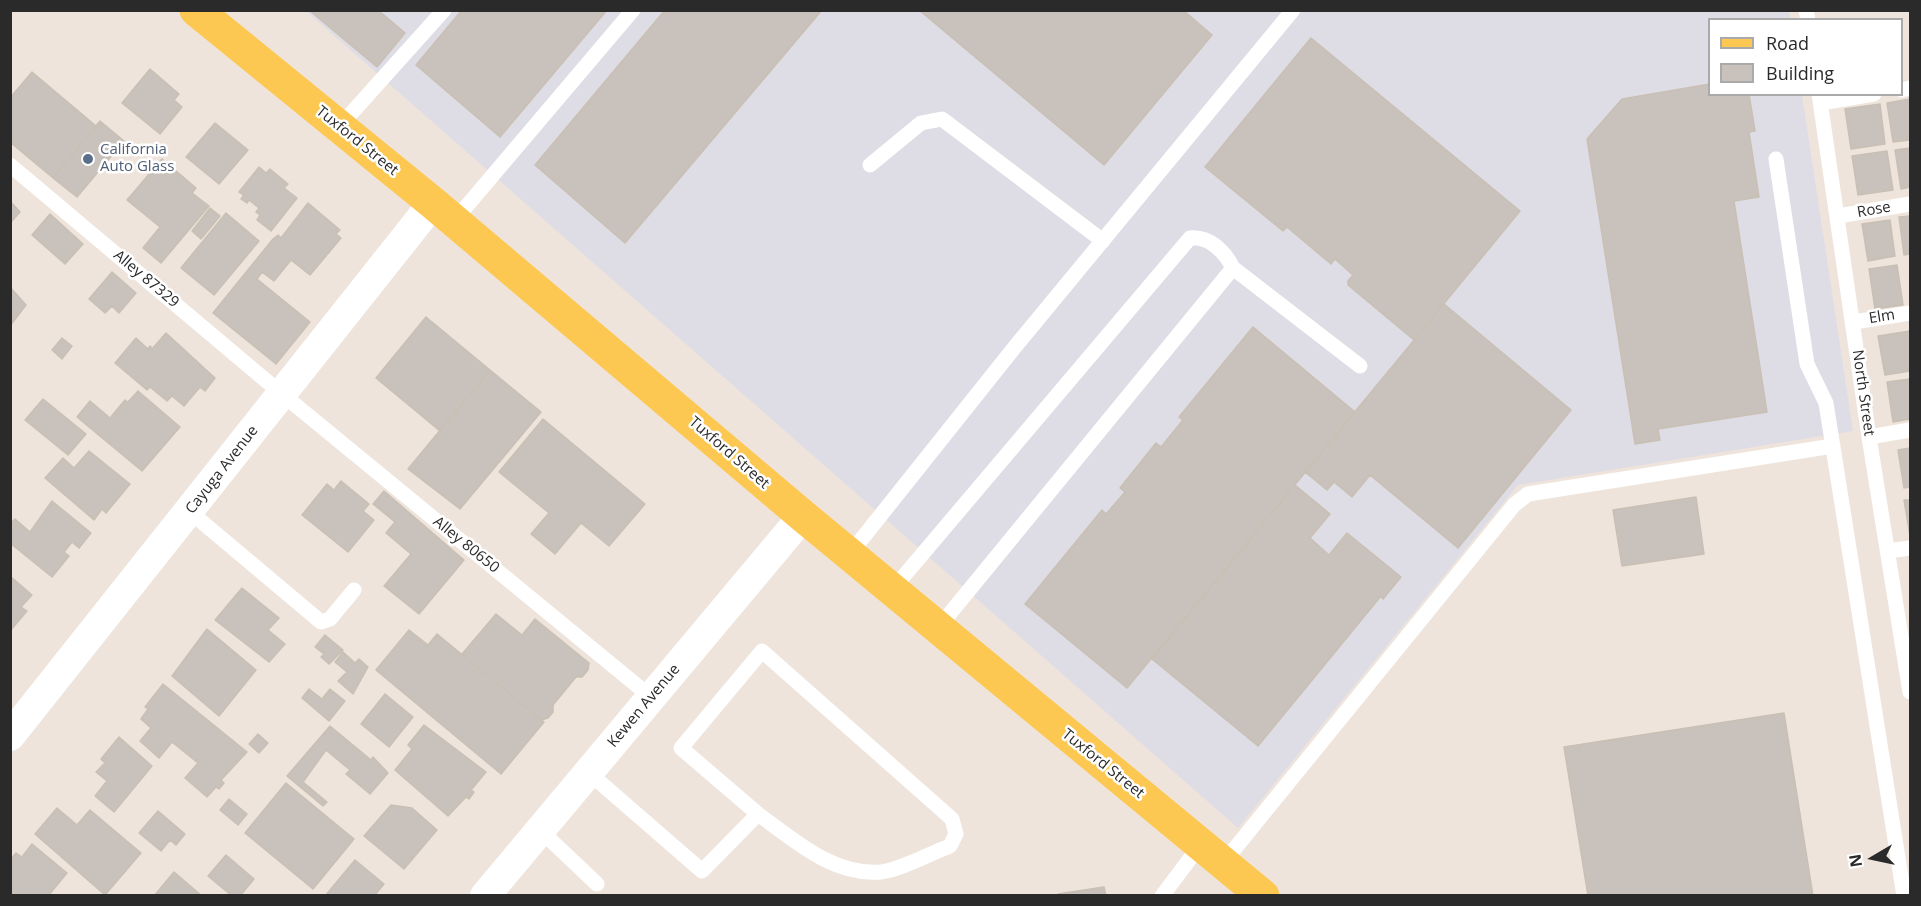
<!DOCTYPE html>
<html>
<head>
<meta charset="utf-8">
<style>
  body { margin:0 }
  #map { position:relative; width:1921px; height:906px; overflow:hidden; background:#eee4db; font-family:"Open Sans",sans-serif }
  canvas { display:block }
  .frame { position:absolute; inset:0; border:12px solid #2a2a2a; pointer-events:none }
  .legend { position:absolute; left:1708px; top:18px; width:195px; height:78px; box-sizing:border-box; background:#fff; border:2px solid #aaa; margin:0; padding:8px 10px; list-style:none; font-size:18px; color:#2a2a2a }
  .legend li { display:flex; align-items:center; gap:12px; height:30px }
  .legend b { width:30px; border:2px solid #aaa }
  .north { position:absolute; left:1843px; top:828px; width:60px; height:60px; -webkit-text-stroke:4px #fff; paint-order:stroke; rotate:261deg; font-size:16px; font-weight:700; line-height:24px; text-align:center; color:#2a2a2a }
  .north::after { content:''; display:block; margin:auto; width:21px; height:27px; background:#2a2a2a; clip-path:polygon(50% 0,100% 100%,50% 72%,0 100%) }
</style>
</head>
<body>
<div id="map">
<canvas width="1921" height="906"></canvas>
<div class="frame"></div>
<ul class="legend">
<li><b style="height:8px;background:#fcc851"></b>Road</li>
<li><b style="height:16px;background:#c9c1bb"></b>Building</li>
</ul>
<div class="north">N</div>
</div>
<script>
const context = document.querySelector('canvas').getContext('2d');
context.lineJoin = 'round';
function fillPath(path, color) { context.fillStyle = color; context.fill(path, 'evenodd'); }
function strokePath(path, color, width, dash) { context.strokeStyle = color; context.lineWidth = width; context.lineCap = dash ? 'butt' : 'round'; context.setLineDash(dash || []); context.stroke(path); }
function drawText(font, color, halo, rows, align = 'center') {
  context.font = font + ' "Open Sans",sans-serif'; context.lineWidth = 5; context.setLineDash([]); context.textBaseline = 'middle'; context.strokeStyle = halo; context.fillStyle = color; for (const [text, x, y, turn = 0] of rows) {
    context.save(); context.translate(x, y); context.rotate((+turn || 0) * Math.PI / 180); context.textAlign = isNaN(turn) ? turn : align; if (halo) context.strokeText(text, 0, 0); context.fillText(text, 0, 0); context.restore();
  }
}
const industrial = new Path2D(`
  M306,11H1789L1790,19L1710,20V94L1802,95L1853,431L1518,485L1238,828Z`);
const building = new Path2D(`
  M309,10H378L405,33L377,67Z
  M462,10H607L500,137L416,65Z
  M665,10H822L625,243L535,165Z
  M919,10H1183L1212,35L1104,165Z
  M1311,38L1520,211L1414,340L1348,285V281L1353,275L1335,259L1331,264L1287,227L1283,231L1205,167Z
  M150,69L179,94L174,100L182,107L160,134L122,103Z
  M32,72L96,126L53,178L10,142V98Z
  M1710,84V94H1749L1755,131L1749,132L1759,197L1734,201L1767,412L1658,429L1660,440L1635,444L1587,139L1622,99Z
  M1910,99V140L1893,142L1887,103Z
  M1880,104L1885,144L1851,149L1845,109Z
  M100,121L124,141L77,197L53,178Z
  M215,123L248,150L219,184L186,157Z
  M1910,148V187L1901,189L1895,150Z
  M1887,151L1893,190L1858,195L1852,156Z
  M162,159L196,188L192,193L209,206L161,263L143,248L160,227L127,200Z
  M259,167L266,173L270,169L288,184L284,188L297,198L271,231L257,220L260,215L256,212L259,208L249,200L247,203L241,199L244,195L239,192Z
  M10,201L20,212L12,221H10Z
  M308,203L340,230L336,234L341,238L310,275L291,260L274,281L262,272L257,279L310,322L276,364L213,313L273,239L278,235L281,238Z
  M210,208L220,216L201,239L192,231Z
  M226,213L259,241L214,295L181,268Z
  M50,214L83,244L65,264L32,235Z
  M1910,216V254L1904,255L1899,217Z
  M1890,220L1895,256L1868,261L1862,224Z
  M1897,265L1903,305L1875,309L1869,269Z
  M112,272L136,293L119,313L112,306L105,313L89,299Z
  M10,287L26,305L10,326Z
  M1444,304L1571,410L1458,548L1370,475L1352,497L1334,482L1327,490L1305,472Z
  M426,317L490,370L440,431L376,378Z
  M1253,327L1355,412L1127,688L1025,604L1102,510L1106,514L1125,492L1120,488L1156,443L1161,447L1183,420L1179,417Z
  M1910,331V371L1885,375L1878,336Z
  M166,333L215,378L205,391L200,387L184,406L172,396L167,401L150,387L147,390L115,363L136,338L148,349L150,346L152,349Z
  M62,338L72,346L62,359L52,350Z
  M490,370L541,412L460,509L408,469Z
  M1910,379V419L1893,422L1887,382Z
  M138,391L180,427L142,471L77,417L90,401L110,418L125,400L128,402Z
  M43,399L86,434L68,455L25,420Z
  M543,419L645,504L609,546L581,523L555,554L531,534L549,513L499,472Z
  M1910,448V487L1904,488L1898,450Z
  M89,451L130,484L106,513L102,509L94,520L45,478L63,458L74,468Z
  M341,481L369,504L363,511L374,520L348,552L302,515L327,484L334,490Z
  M1295,485L1330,514L1310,538L1329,555L1347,533L1401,577L1383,599L1381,596L1258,746L1152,659Z
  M384,491L464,560L419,614L384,586L411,554L386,533L395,522L373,504Z
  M1696,497L1704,554L1622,566L1613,510Z
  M1904,500H1910V536Z
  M52,501L91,533L79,548L72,542L64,552L69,556L52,577L10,543V524L15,519L30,532Z
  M10,576L32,595L21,607L27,611L10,631Z
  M242,588L279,618L268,630L285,644L269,662L215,620Z
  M496,614L522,635L535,619L589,663L588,670L582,677H576L553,705V712L548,718L541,720L462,654Z
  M207,629L256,670L219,716L172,676Z
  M409,630L428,645L437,634L544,722L501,774L376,670Z
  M325,635L343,650L329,664L321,657L324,654L315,647Z
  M343,652L355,663L359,659L368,667L353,694L338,681L347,672L335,662Z
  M163,684L247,752L221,780L224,783L219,789L216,787L207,797L185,778L198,763L172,742L159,758L140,741L151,728L141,719L148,709L145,707Z
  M309,689L322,699L330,689L345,701L329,721L302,698Z
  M385,694L413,717L389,747L361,724Z
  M1784,713L1813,896H1588L1564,747Z
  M424,725L486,772L471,790L474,792L469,799L466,797L448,816L395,770L412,749L408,745Z
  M330,726L371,760L373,757L388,773L370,794L346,774L350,770L326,750L303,782L327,802L323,806L287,776Z
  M258,734L268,743L259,753L249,744Z
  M119,737L152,766L114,812L95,796L107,781L96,772L105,763L101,759Z
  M286,783L354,839L313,889L245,833Z
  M229,799L247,814L238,825L220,810Z
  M391,805L412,808L437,830L404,869L364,836Z
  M57,808L77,825L90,810L141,853L105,895L35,834Z
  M158,811L185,834L176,845L170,840L161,851L139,833Z
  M32,844L67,873L48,896H10V860L16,853L22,857Z
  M226,855L254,879L240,896H232L208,876Z
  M355,860L384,884L374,896H325Z
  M174,872L202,896H154Z
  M1104,887L1106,896H1059L1058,894Z`);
const lane = new Path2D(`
  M1806,10L1808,20
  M1902,90L1910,88
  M1819,94L1869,437L1910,692
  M1821,103L1874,94
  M339,127L444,10
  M1776,159L1807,364L1826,403L1904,896
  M10,165L282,394L651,697
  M870,165L921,123L942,119L1103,241
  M1838,216L1910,204
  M454,221L633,10
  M1854,322L1910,313
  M1869,437L1910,430
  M189,511L321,622L330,619L354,590
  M1888,551L1910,548
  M849,555L1014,348L1293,10
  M892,590L1190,238C1210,236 1225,252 1233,268
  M938,628L1233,268L1360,366
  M588,772L702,871L758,814C794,840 833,876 881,872C900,870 931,853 950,846L956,834L952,819L762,651L681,748L758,814
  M540,830L597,884
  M1223,863L1514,505L1528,494L1833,446
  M1162,896L1201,844`);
const street = new Path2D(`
  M10,736L433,203
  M485,896L803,516`);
const primary = new Path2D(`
  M196,10L433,203L803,516L1263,896`);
const markers = [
  [88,159,6,"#5c6f8a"]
];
const streetNames = [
  ["Tuxford Street",357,141,39],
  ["Rose",1874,210,-10],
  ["Alley 87329",146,279,40],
  ["Elm",1882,317,-9],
  ["North Street",1863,393,82],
  ["Tuxford Street",729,453,41],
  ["Cayuga Avenue",222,470,-52],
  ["Alley 80650",466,545,39],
  ["Kewen Avenue",644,706,-50],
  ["Tuxford Street",1103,764,39]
];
const serviceNames = [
  ["California",100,150],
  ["Auto Glass",100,167]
];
fillPath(industrial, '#dedce5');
fillPath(building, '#c9c1bb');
strokePath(building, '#c9c0b4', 1.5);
strokePath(lane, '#fff', 15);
strokePath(street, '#fff', 30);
strokePath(primary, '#fcc851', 33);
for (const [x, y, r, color] of markers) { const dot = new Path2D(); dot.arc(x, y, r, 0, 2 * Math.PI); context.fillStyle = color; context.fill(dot); strokePath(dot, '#fff', 2); }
drawText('15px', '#2a2a2a', '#fff', streetNames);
drawText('15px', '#4e5e75', '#fff', serviceNames, 'left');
</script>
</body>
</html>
